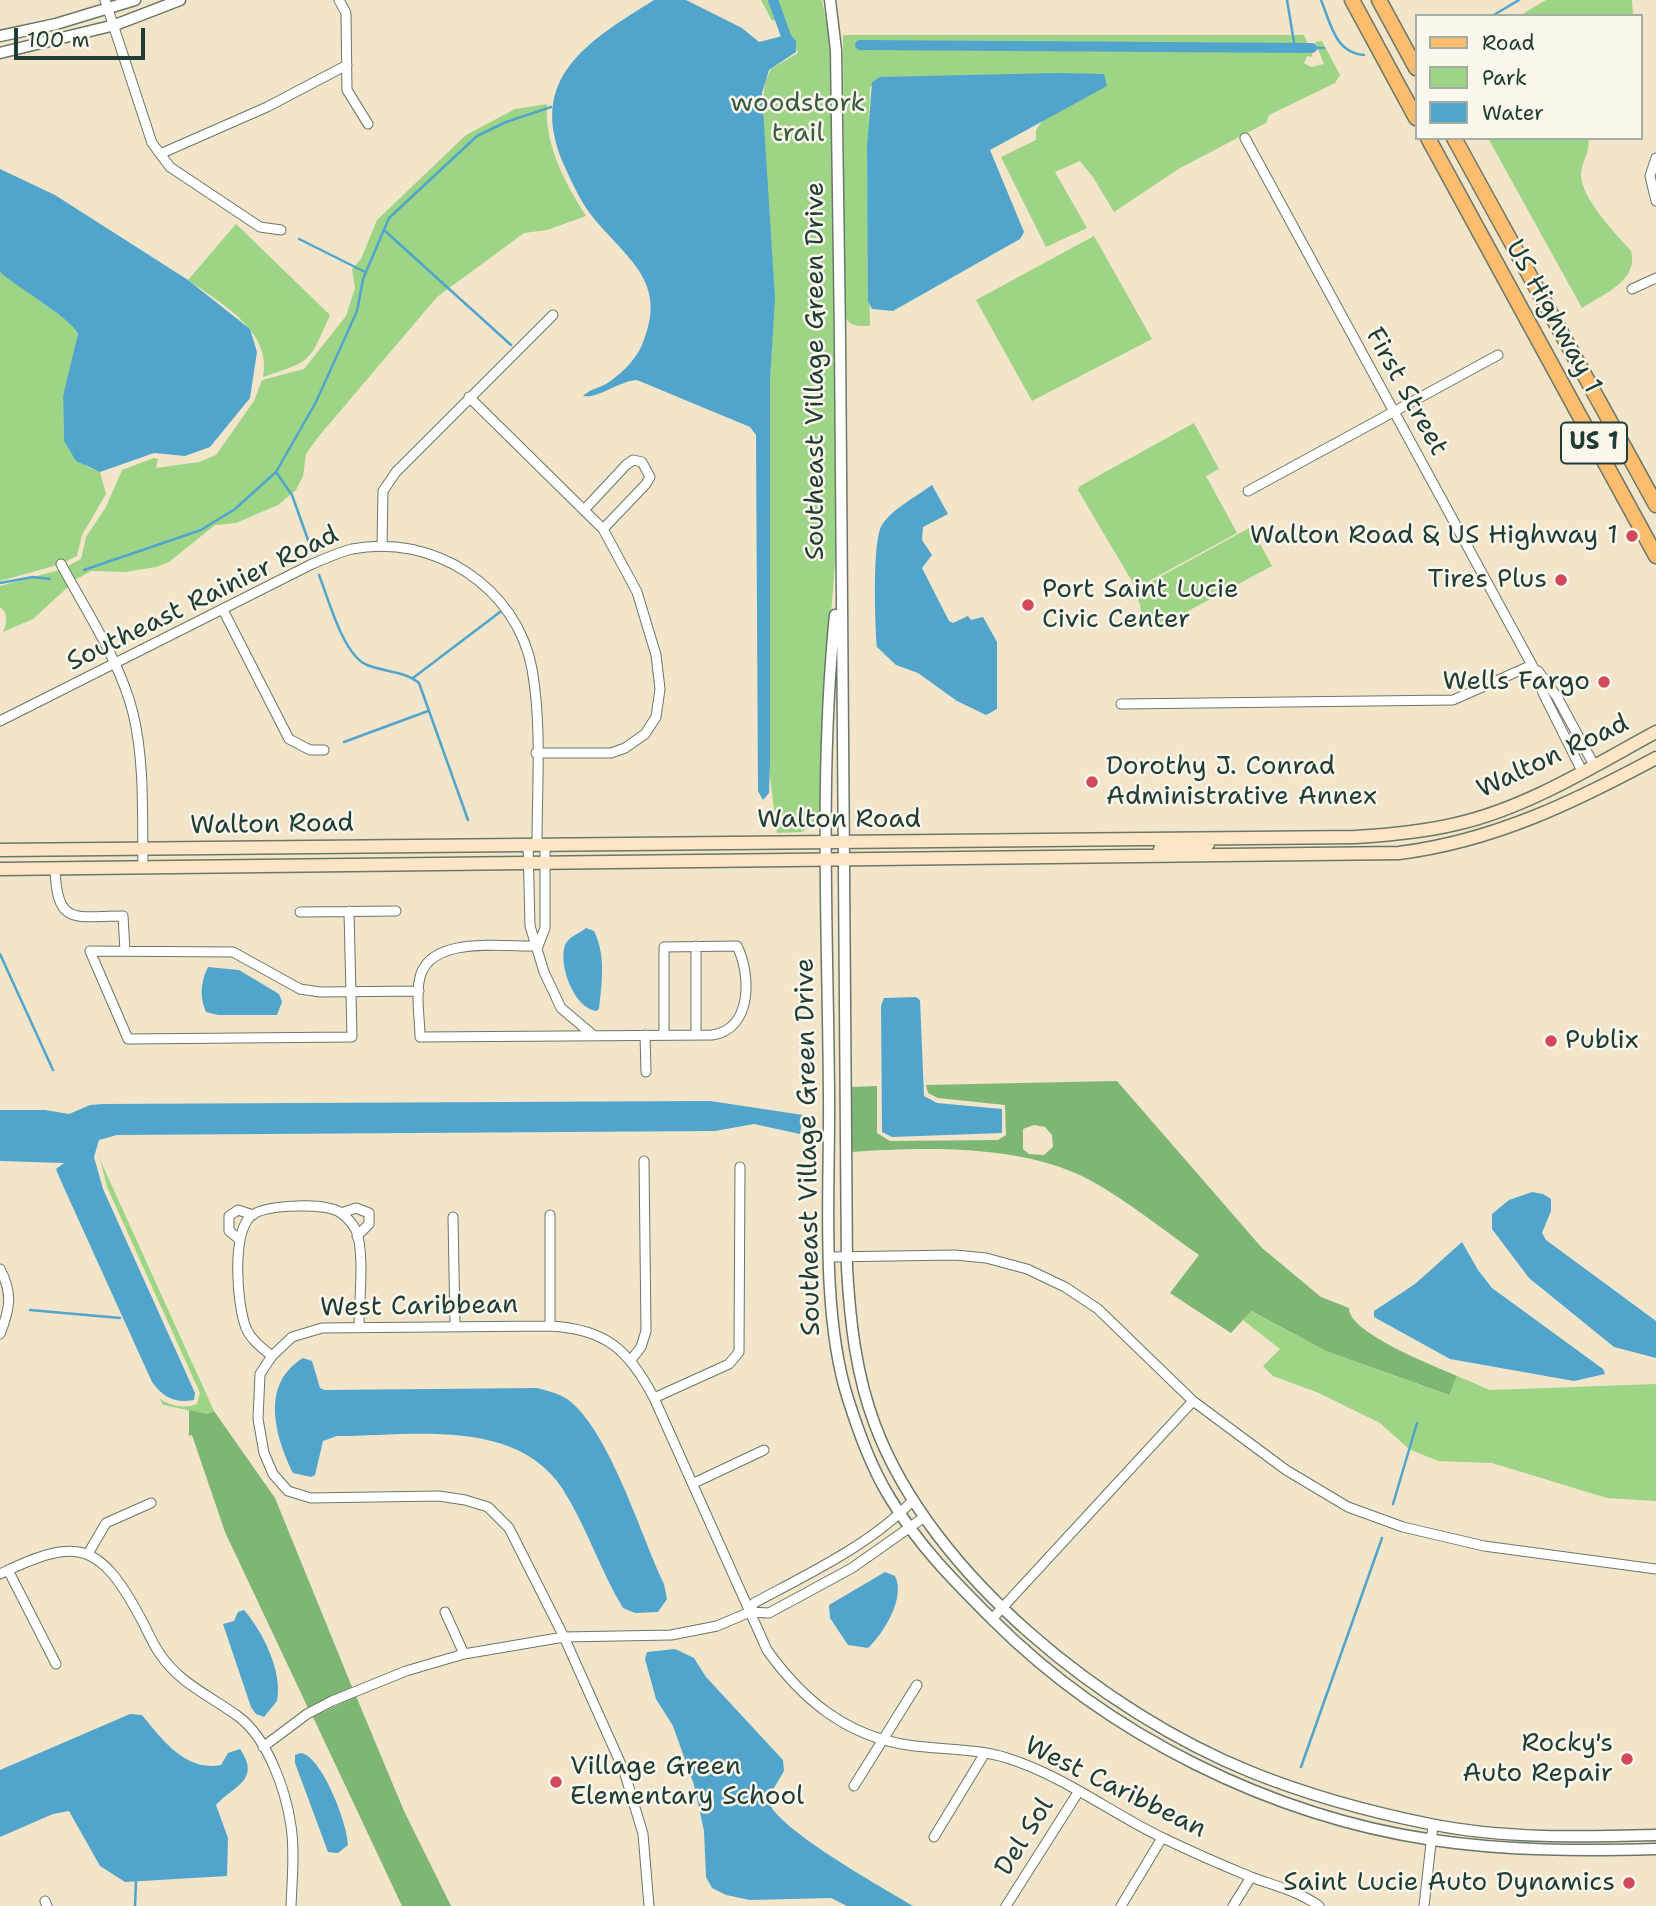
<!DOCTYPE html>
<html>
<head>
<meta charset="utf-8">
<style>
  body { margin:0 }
  #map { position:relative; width:1656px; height:1906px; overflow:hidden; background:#f2e5c9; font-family:"Shantell Sans",sans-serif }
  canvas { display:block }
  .legend { position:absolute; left:1415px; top:14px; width:228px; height:126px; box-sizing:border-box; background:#fbf7ec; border:2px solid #a3ada2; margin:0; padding:9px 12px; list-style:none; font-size:21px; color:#1f3d34 }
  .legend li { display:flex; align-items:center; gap:14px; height:35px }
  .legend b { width:35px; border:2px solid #a3ada2 }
  .scale { position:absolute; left:14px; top:28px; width:131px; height:32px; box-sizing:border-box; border:4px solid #1f3d34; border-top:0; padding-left:9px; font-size:21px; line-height:24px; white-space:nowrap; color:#1f3d34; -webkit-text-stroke:5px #fbf7ec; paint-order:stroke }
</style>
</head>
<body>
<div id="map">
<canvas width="1656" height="1906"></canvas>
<ul class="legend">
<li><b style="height:9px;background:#fcbd6f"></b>Road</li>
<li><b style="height:19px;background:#9dd486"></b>Park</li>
<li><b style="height:19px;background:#51a5cd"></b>Water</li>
</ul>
<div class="scale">100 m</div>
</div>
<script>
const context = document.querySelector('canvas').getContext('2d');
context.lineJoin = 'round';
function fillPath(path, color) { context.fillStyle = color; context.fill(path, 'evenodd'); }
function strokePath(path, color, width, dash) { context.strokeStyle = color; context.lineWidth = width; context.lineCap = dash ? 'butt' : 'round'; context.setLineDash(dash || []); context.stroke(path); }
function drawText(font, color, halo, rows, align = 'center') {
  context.font = font + ' "Shantell Sans",sans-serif'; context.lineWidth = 5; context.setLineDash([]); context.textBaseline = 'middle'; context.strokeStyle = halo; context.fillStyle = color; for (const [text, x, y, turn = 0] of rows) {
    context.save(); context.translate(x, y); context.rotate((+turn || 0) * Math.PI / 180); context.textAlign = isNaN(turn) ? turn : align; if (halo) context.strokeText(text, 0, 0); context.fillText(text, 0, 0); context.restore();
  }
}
const green = new Path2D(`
  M761,0H775L779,9L777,0H822L829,36L832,101L836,550L822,733L821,819L802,832L777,833L770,776V380L774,290L762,112L765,81L771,69L798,53L783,16L772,21Z
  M1546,0H1632L1633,16H1519Z
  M843,35H1304L1313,57L1307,56L1304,63L1311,67L1324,64L1315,42L1322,41L1340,75L1335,83L1269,115L1266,123L1180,168L1114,212L1093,177L1080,161L1055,172L1087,228L1046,247L1001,157L1036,140V130L1043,120L1106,86L1104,75L896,77L870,87L867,171L870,326C857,326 849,327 844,314Z
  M547,104C544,144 565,183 586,216L547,230L524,233L437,297L319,436L306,454L303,476L296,490L278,505L236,523L215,525L169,562L156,567L125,572L91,571L75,580L68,566L81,559L86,537L106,507L122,470L154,458L158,459L156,468L199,462L216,455L254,401L262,380L304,369L346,316L355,288L352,269L361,259L377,220L466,135L515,109Z
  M1488,138H1588C1591,153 1581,161 1581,175C1581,198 1616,234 1631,251C1639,281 1603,294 1582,308Z
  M236,224L330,315C308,364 313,360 263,377C273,331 219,302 188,280Z
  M1094,236L1152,339L1032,401L976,300Z
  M0,272L77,328L78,345L63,396L64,441L87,467L100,472L106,494L82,535L77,556L61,564L0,581Z
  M1194,423L1219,469L1206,476L1237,533L1136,588L1078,490L1080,486Z
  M1251,527L1272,566L1162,625H1142L1140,604L1134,591Z
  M59,570L68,587L33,619L3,632C7,623 9,613 0,607V586Z
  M99,1155L102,1164L214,1411L207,1414L163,1405L160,1399C171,1406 184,1409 197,1404L200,1393L107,1187Z
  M1250,1311L1326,1351L1448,1395L1457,1376L1490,1390L1656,1384V1501L1607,1498L1492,1463L1438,1461L1409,1449L1380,1423L1319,1393L1273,1376L1263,1366L1280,1349L1243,1320Z`);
const forest = new Path2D(`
  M1117,1081L1262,1248L1321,1297L1349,1308C1348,1333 1435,1366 1457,1376L1449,1395L1326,1351L1251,1311L1231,1333L1170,1293L1199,1255C1163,1230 1127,1200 1088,1179C1021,1144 923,1147 851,1152L850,1087L877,1086V1133L890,1141L998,1140L1006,1135L1005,1105L938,1098L928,1093L926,1085ZM1034,1125L1045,1127L1052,1135L1053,1147L1044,1155L1029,1154L1023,1149V1129Z
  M189,1410L207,1414L214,1411L275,1498L352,1687L308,1708L225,1532L192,1435L189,1436Z
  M356,1696L404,1811L451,1906H402L313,1717Z`);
const water = new Path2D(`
  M654,0H686L742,28L759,42L790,34L796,41V52L769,70L762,93L775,298L770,380V765L769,793L763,800L758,791L756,435L750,427L637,380C619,381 598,399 583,396C589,390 598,388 606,384C620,375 635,361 642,345C668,284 631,262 596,221C582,205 573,185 564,165C526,78 587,42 654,0Z
  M1057,73L1104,74L1107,86L990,150L1024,232L1020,239L893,311L872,309L868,301L867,147L872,82L880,77Z
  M0,169L55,195L188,280L250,329L257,352L250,398L210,447L185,456L154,453L100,472L76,461L64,441L63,396L78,334C75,321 15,286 0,272Z
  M932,485L948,514L923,527L922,540L932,555L922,568L949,621L953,623L968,616L971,620L983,617L997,642V709L986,715L957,701L918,673L896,665L877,647C875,626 872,539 882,525C892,509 917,496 932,485Z
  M586,928L594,931C606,955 602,983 599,1009L596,1011C574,1008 558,965 565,945C569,936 579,934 586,928Z
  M208,967L239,970L279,994L282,1002L277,1015H218L206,1012C199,996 201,981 208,967Z
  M916,997L920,1000L924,1096L937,1103L1002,1109V1133L892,1137L882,1132L881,1006L884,998Z
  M710,1101L803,1115L800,1134L754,1124L715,1131L117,1135L99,1140L94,1157L103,1189L195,1393L194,1400C175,1404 163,1397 152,1382L60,1179L56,1169L64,1163L0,1161V1110H45L69,1114L90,1105L103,1104Z
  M1532,1192L1543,1194L1551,1199V1211L1542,1233L1546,1240L1656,1321V1358L1614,1347L1529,1278L1492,1229V1214L1509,1200Z
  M1462,1242L1478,1270L1492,1288L1603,1369L1605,1374L1574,1381L1450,1359L1374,1317V1311L1415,1284Z
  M303,1358L312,1361L320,1388L325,1390L537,1388C548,1391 558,1393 567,1399C609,1429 641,1536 664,1584L667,1599L658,1612L635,1613L623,1608C600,1570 586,1525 562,1488C515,1417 410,1436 337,1436L323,1441L315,1475L311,1477L293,1473C275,1436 260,1384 303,1358Z
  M885,1572L895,1576C906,1598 883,1634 868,1648L848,1645L830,1618L829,1605Z
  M244,1610C263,1632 283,1672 277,1701L264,1717L256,1714L251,1707L223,1624L234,1621L238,1612Z
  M675,1649L694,1658L706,1677L783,1760L784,1771L768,1798C767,1824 887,1890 913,1906H847L831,1898L750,1900L726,1895L712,1888L706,1877L704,1831L694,1785L673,1726L656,1699L645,1659L647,1652Z
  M130,1714L142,1715C162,1739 185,1772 221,1765L228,1753L240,1749C261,1780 235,1785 216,1805L228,1838L227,1876L125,1882L100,1866L69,1811L53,1814L0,1837V1770Z
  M301,1753C322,1756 348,1825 348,1845L338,1853L328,1852L295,1763V1755Z`);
const stream = new Path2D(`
  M1287,0L1295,48
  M1321,0C1331,24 1335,53 1364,55
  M1492,16L1519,0
  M1312,48H1324
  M384,230L511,345
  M299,239L365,272
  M276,472L292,495L312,551
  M84,570L201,530L235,509L276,472L316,402L357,311L363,279L389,218L477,136L506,122L551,107
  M319,575C329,600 343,655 367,665C384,672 405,671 419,683L468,820
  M0,583L33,577L50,579
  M413,678L500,612
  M344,742L428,711
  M0,954L53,1070
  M30,1310L120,1318
  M1393,1504L1417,1423
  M1301,1767L1382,1538
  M135,1906L136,1882`);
const canal = new Path2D(`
  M773,0L786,36
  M860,45L1312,48`);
const minor = new Path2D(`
  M105,0L152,143L170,167L260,227L281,230
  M339,0L346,13L347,90L368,124
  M1245,138L1532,665L1544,695L1582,771
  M160,154L267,107L347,65
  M1656,158L1650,176L1656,201
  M1632,289L1656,278
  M469,397L603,529L637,592L656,655L660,689L656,717L645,734L625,748L611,753H536
  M1248,491L1498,355
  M585,509L626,465L633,460L642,462L650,477L646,484L603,529
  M382,546L383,491L396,472L553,315
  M61,564C86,611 120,661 133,713C145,763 142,816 143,867
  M223,610L289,739L310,750H324
  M1538,671L1557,697L1594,765
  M1121,704L1453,700L1532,665
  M0,721L312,564C325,559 339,552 352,549C433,533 517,587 532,669C542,725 537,787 537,844
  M528,844L530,926L544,972L561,1008L593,1035
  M55,869C57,927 75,916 123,916L125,951
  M349,911L352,1037L128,1039L90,951L233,952L300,989L320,992L419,991
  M300,912L396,911
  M538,946C503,947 425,934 419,982C416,999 420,1020 420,1037L712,1035C753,1029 751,974 737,946L664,947V1035
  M538,946L545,928V844
  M696,946V1035
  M645,1035L646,1072
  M341,1213L356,1208L369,1213V1224L357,1236
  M550,1215V1326
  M453,1217L455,1325
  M239,1239L229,1231V1216L238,1210L253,1215
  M830,1257L955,1255L986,1258L1027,1269L1065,1287L1098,1309L1193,1401L1286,1470L1348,1507L1403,1527L1484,1546L1656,1569
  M0,1269C13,1293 10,1309 0,1334
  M272,1356C262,1348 251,1340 246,1328C237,1305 232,1238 249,1218C260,1204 316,1204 332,1209C342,1211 351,1221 356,1230C365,1252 359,1302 359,1327
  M631,1360L641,1347L646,1331L644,1161
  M654,1398L729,1364L739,1352L740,1167
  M694,1483L764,1450
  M89,1552L106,1523L151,1503
  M8,1570L56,1664
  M0,1574C77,1537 99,1541 140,1617C147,1629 152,1643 160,1654C180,1684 211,1696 239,1717C268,1739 286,1791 291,1826C295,1852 292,1880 291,1906
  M445,1612L464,1654
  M750,1612L754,1603C806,1575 872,1544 912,1501
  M992,1619L1193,1401
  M263,1747L307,1714L332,1701L406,1671L464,1654L564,1637L671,1635L717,1626L750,1612L769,1613L852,1568L923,1518
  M854,1786L917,1685
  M934,1837L985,1753
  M45,1901L47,1906
  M649,1906L643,1834L624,1771L564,1637L509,1528L488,1507L465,1500L439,1496L311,1498L288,1491L273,1474L264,1453L258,1419L260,1374L272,1356L292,1337L322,1328L550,1326C606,1329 629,1350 654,1398L767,1650C802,1699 846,1736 908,1745C941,1750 975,1748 1007,1758C1064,1776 1111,1813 1163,1838C1192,1852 1222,1865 1251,1877C1275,1886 1298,1891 1319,1906
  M1006,1906L1079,1791
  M1121,1906L1162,1838
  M1233,1906L1251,1877
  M1424,1906L1433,1825`);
const tertiary = new Path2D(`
  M830,0L836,50L840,337L847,1268C850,1321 856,1375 875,1425C931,1575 1105,1713 1251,1772C1308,1795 1370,1812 1430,1824C1504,1839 1582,1837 1656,1835
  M0,36L56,24L135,0
  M0,53L115,25L180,0
  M835,615C819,775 828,936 829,1097C830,1190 820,1311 848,1399C859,1433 871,1467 890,1498C919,1546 953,1580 993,1620C1108,1735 1271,1816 1433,1840C1507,1851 1582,1851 1656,1849`);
const secondary = new Path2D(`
  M1160,849L1208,844
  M0,850L1355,837C1389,835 1423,832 1456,824C1527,808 1593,766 1656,732
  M0,869L1399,853C1494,841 1574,802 1656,758`);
const primary = new Path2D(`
  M1352,0L1416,118
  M1379,0L1416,68
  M1428,138L1656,556
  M1454,138L1656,505`);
const markers = [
  [1632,536,7,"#d1495b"],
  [1561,580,7,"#d1495b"],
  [1028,605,7,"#d1495b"],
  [1604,682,7,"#d1495b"],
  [1092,782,7,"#d1495b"],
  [1551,1041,7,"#d1495b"],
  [1627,1759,7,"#d1495b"],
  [556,1782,7,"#d1495b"],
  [1629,1883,7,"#d1495b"]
];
const shields = [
  [1594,443,66]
];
const shieldNames = [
  ["US 1",1594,443]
];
const parkNames = [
  ["woodstork",798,104],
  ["trail",798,134]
];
const streetNames = [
  ["US Highway 1",1553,317,61],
  ["Southeast Village Green Drive",816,371,-90],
  ["First Street",1406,392,61],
  ["Southeast Rainier Road",203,599,-26],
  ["Walton Road",1553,757,-25],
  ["Walton Road",839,820],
  ["Walton Road",272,825,-1],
  ["Southeast Village Green Drive",809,1147,-91],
  ["West Caribbean",419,1307,-1],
  ["West Caribbean",1115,1788,26],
  ["Del Sol",1025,1837,-58]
];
const poiNames = [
  ["Walton Road & US Highway 1",1618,536],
  ["Tires Plus",1547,580],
  ["Port Saint Lucie",1042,590,"left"],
  ["Civic Center",1042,620,"left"],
  ["Wells Fargo",1590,682],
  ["Dorothy J. Conrad",1106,767,"left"],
  ["Administrative Annex",1106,797,"left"],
  ["Publix",1565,1041,"left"],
  ["Rocky's",1613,1744],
  ["Auto Repair",1613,1774],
  ["Village Green",570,1767,"left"],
  ["Elementary School",570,1797,"left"],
  ["Saint Lucie Auto Dynamics",1615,1883]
];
fillPath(green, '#9dd486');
fillPath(forest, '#7eb673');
fillPath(water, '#51a5cd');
strokePath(stream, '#51a5cd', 2.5);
strokePath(canal, '#51a5cd', 10);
strokePath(minor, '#697868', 11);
strokePath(tertiary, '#697868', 13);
strokePath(secondary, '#697868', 15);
strokePath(primary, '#697868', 17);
strokePath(minor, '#fff', 9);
strokePath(tertiary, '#fff', 10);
strokePath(secondary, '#fee5c5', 12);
strokePath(primary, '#fcbd6f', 14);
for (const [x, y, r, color] of markers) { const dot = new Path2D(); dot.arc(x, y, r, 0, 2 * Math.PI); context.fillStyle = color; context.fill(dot); strokePath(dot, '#fbf7ec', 2.5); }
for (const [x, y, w] of shields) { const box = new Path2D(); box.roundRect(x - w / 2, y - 20.5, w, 41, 5); context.fillStyle = '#fbf7ec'; context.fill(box); strokePath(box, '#1f3d34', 2); }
drawText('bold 24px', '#1f3d34', null, shieldNames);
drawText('26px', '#385b44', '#fbf7ec', parkNames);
drawText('26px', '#1f3d34', '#fbf7ec', streetNames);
drawText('26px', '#1f3d34', '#fbf7ec', poiNames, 'right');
</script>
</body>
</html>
